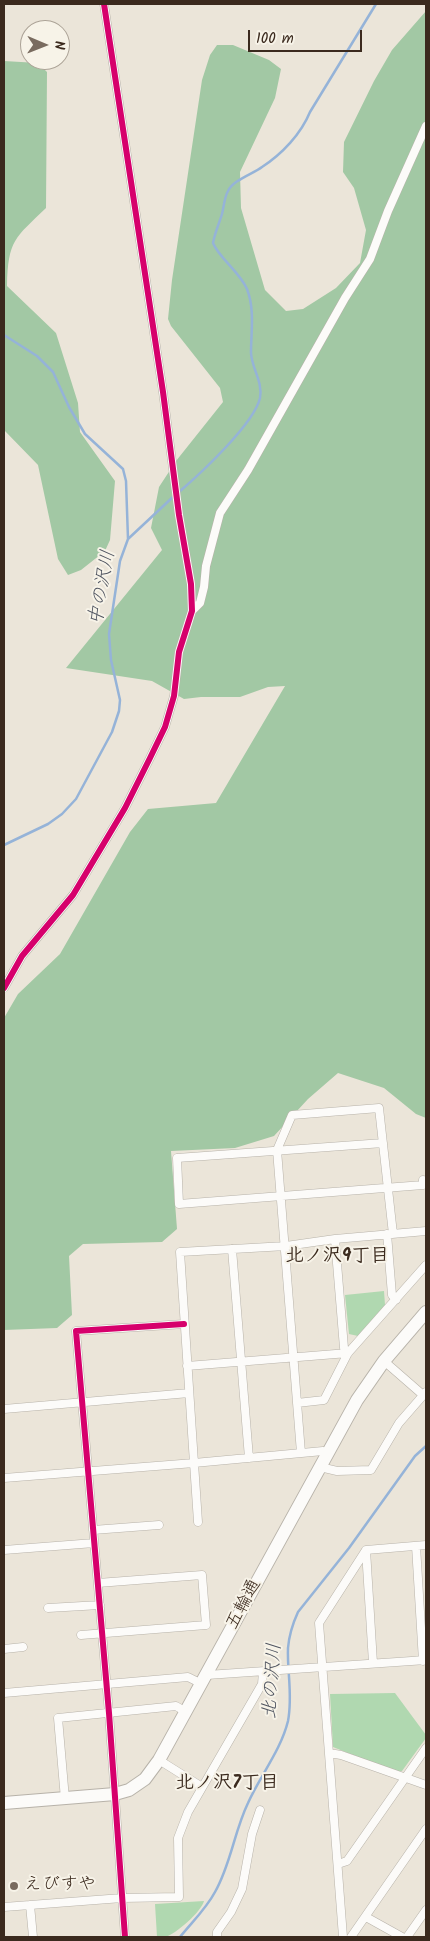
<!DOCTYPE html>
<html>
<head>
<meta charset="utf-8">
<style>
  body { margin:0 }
  #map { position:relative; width:430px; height:1941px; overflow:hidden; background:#ebe5d9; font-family:Kalam,sans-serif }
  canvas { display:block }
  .frame { position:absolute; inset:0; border:5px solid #3b2a1e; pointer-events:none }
  .north { position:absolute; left:20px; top:20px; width:50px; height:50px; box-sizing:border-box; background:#f7f3e8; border:1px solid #aca397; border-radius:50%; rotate:91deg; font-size:14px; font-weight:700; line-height:20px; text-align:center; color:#3b2a1e }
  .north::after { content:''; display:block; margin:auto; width:18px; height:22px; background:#796b5f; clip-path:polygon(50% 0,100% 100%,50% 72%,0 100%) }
  .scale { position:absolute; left:248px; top:30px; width:114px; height:22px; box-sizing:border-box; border:2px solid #3b2a1e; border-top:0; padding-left:6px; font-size:15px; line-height:18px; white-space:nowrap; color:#3b2a1e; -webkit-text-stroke:4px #f7f3e8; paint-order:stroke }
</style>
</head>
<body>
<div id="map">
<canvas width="430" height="1941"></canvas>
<div class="frame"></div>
<div class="north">N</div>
<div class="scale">100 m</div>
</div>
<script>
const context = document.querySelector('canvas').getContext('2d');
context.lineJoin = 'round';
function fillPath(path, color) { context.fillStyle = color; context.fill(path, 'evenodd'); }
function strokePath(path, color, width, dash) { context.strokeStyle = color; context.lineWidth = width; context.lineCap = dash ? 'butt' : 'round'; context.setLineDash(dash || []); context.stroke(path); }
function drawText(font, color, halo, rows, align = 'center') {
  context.font = font + ' Kalam,"Klee One",sans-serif'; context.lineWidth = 4; context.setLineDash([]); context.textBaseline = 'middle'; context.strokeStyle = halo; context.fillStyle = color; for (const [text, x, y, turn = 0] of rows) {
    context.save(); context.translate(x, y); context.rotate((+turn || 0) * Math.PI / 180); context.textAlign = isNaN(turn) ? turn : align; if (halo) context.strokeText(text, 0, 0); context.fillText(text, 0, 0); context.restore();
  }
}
const green = new Path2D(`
  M384,1291L385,1305L358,1336L349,1334L345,1295Z
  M395,1693L426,1735V1738L402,1771L395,1772L333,1747L330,1694Z
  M204,1901C202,1911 175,1935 165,1937C163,1938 160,1937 157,1937L155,1904Z`);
const forest = new Path2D(`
  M426,11V1118L416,1114L384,1088L338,1073L308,1099L274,1136L235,1148L171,1151L177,1229L162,1242L83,1244L69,1256L72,1315L57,1328L4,1330V1018L18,994L60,954L130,832L148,809L216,803L285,686L268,687L240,697H201L184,699L152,681L66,668L162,550L151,528L159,487L176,461L223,402L220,388L171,326L168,319L172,280L202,80L210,55L217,45H233L269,60L281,69L275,98L240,172L241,208L265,290L286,311L303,309L336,288L360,263L366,230L354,188L343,172L344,142L374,81L392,50Z
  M4,61L38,63L47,72L46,208C15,238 8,240 7,286L56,333L78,403L80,432L115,481L110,540L105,551L81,570L68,575L58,559L38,465L4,430Z`);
const stream = new Path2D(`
  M4,335L37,356L53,372L69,407L85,434L123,469L126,481L128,539L120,561L109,634L111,660L120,700L119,711L112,732L76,799L62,814L48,824L4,845
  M179,492C200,474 254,424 260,398C263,382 252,369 251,353C251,331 255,310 247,289C239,271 219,258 213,243C215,232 219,224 222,214C224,207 224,198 228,191C233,180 253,174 262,167C282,154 301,134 310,112L376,4
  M128,539L174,496
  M180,1937C192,1922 206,1909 215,1892C231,1864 234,1832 248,1803C260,1776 281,1750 288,1721C293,1696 287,1672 288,1648C289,1636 293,1623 298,1612L349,1548L415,1456L426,1446`);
const street = new Path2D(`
  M192,611L200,603L204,587L206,566L220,513L248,470L345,298L370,259L388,211L426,126
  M4,988L22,956L73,895L125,808L150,758L165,727L174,696L179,652L192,611L191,584L179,515L163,392L104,4
  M383,1143L177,1158L179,1204L423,1185V1180
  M387,1234L392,1295L396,1300
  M335,1239L344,1348L348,1353
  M232,1249L249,1458
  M384,1361L423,1395
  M187,1366L348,1353
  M297,1403L324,1400L348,1353L426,1265
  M4,1409L189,1393
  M301,1453L277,1150L292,1115L379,1108L393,1234
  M327,1454L323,1451L194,1463L180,1252L286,1246L335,1239L426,1231
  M320,1467L337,1471L371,1470L399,1423L426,1392
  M4,1478L194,1463L198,1522
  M93,1530L159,1525
  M416,1546L423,1661
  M4,1550L94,1543
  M366,1550L373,1663
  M48,1608L100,1605
  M81,1635L206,1625L202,1575L98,1583
  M4,1649L23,1647
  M207,1675L426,1660
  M4,1693L188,1677L202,1684
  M329,1753L341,1755L426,1785
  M159,1760L202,1787
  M65,1799L58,1718L176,1706L186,1712
  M338,1864L347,1861L426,1748
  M30,1905L33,1937
  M4,1907L122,1898L179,1897L178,1838L188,1812L262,1684L263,1672
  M366,1917L402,1937
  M125,1937L109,1713L76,1331L184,1324
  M217,1937V1932L231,1912L242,1889L252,1834L260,1810
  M343,1937L319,1623L366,1550L426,1545
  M351,1937L426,1829
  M407,1937L426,1910`);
const primary = new Path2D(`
  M4,1803L115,1794L129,1790L145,1779L159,1760L357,1400L384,1361L426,1312`);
const cycleway = new Path2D(`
  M4,988L22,956L73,895L125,808L150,758L165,727L174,696L179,652L192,611L191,584L179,515L163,392L104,4
  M125,1937L109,1713L76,1331L184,1324`);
const markers = [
  [14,1886,5,"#796b5f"]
];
const streetNames = [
  ["五輪通",245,1605,-62]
];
const poiNames = [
  ["えびすや",24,1886]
];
const waterNames = [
  ["中の沢川",104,588,-80],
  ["北の沢川",274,1681,-86]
];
const neighbourhoodNames = [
  ["北ノ沢9丁目",337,1258],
  ["北ノ沢7丁目",227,1785]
];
fillPath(green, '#b0d8b0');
fillPath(forest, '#a2c8a4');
strokePath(stream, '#95b3d8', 2.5);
strokePath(street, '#b7b2a9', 9);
strokePath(primary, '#b7b2a9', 14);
strokePath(street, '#fcfbf9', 8);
strokePath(primary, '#fcfbf9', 12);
strokePath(cycleway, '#d6006c', 6);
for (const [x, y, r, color] of markers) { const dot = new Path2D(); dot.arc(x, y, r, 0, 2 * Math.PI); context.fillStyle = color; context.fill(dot); strokePath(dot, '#f7f3e8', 2); }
drawText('18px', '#3b2a1e', '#f7f3e8', streetNames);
drawText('18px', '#3b2a1e', '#f7f3e8', poiNames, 'left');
drawText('italic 19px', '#4e535f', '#f7f3e8', waterNames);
drawText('bold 19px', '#3b2a1e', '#f7f3e8', neighbourhoodNames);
</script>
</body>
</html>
